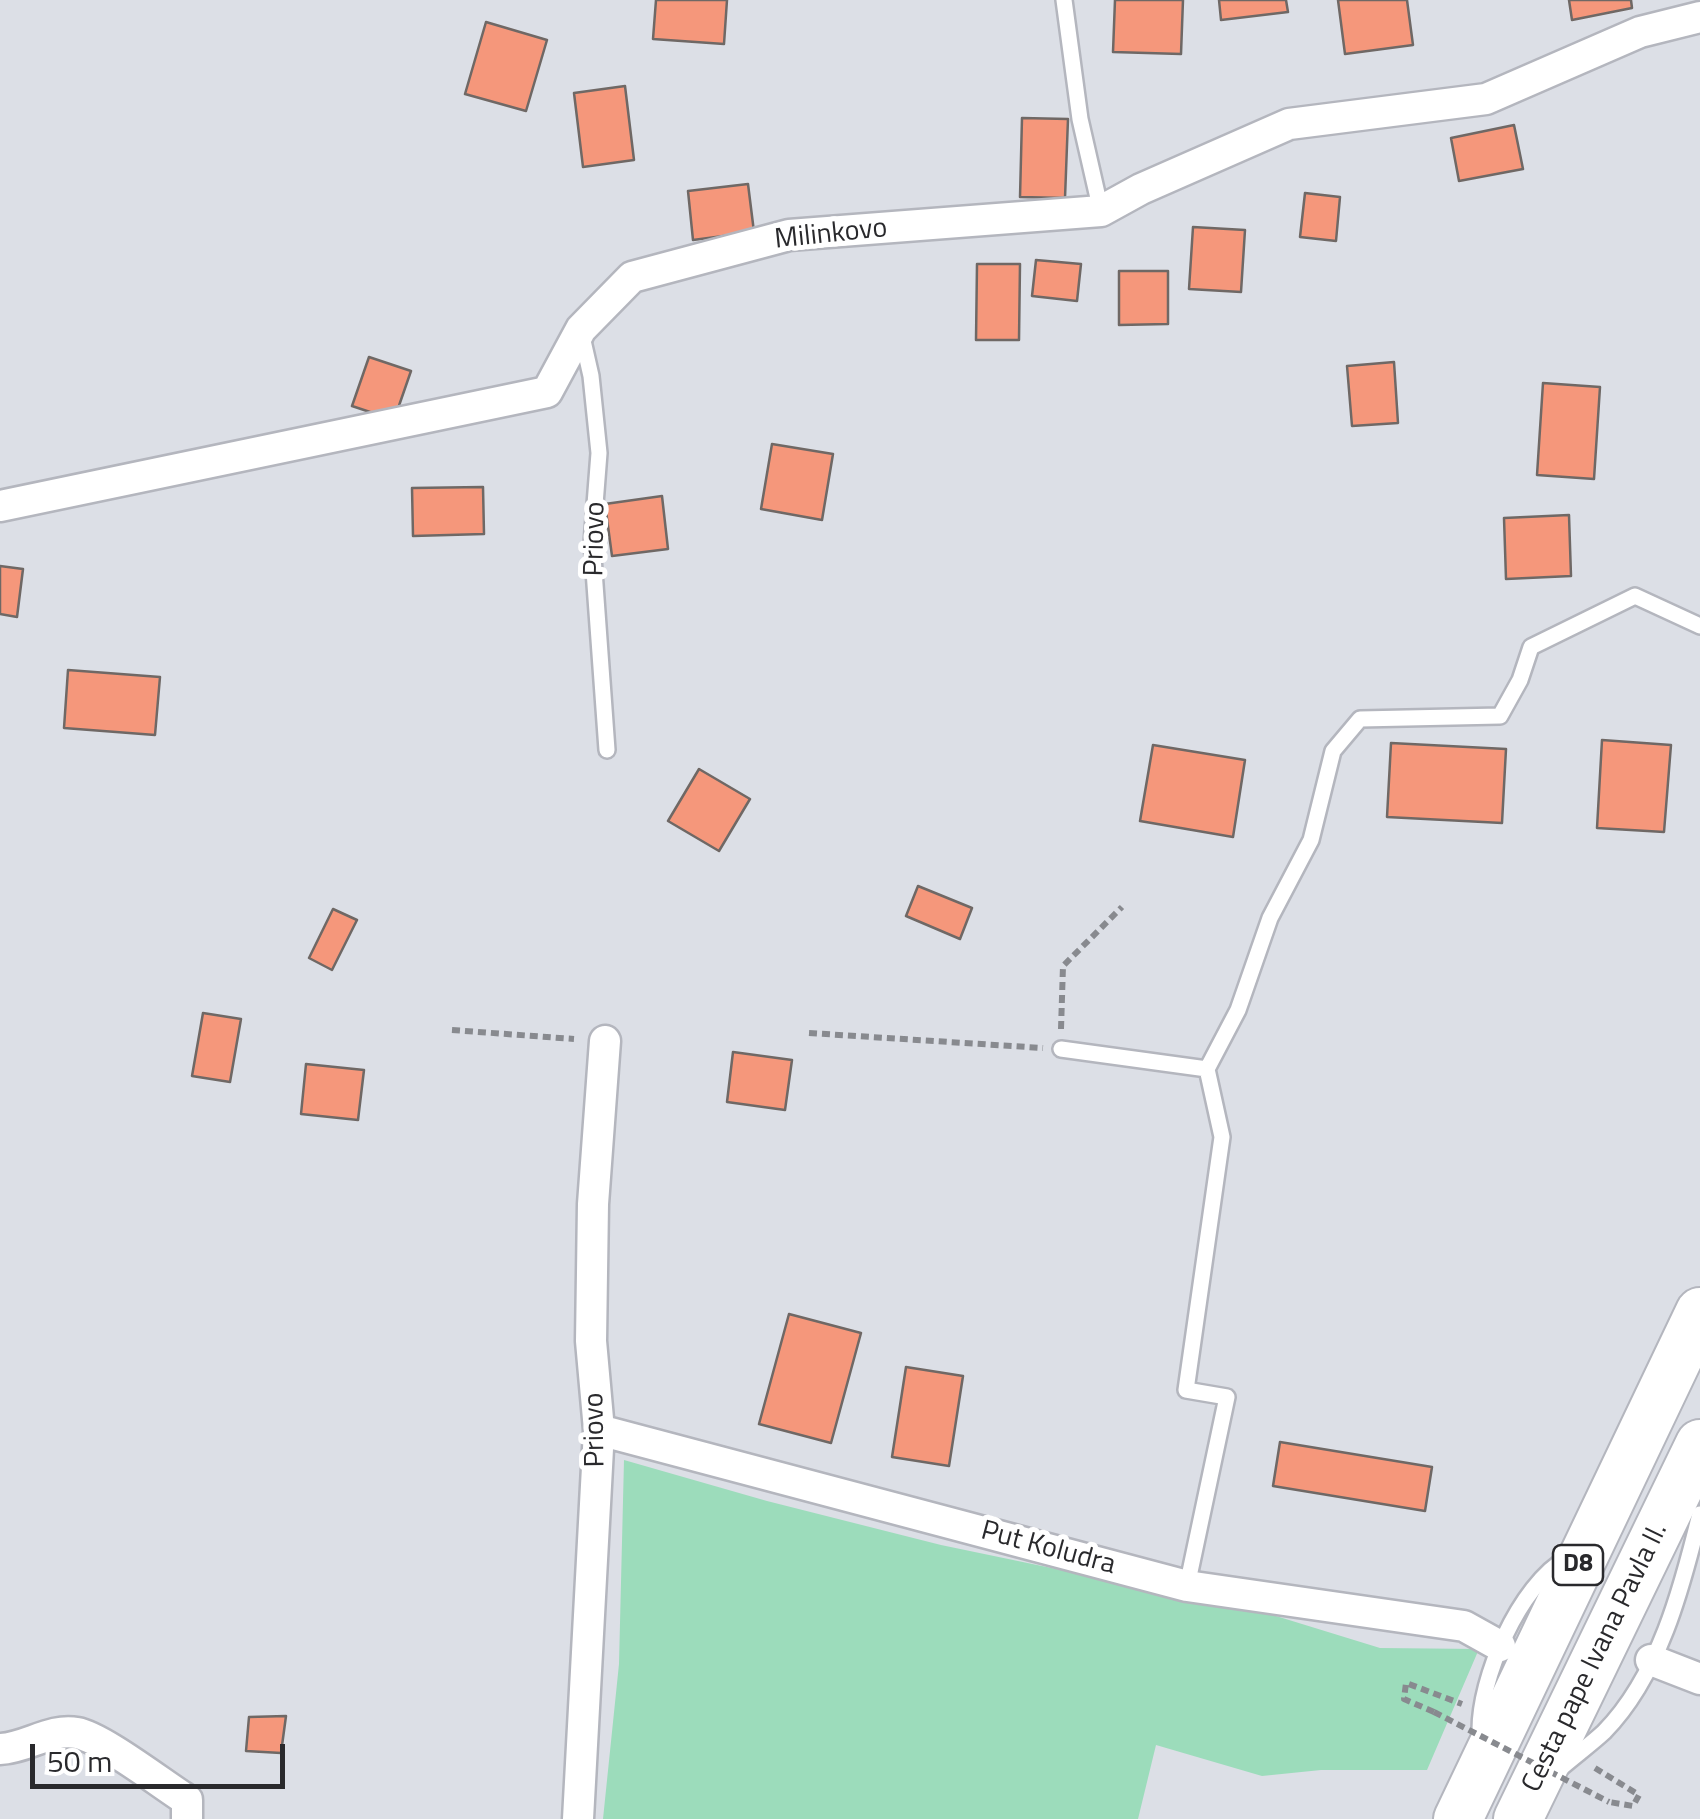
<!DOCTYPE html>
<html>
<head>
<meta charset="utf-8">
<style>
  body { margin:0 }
  #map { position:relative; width:1700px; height:1819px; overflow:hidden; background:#dcdfe6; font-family:"Titillium Web",sans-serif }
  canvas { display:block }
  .scale { position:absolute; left:30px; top:1744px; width:255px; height:45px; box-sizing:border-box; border:5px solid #29292c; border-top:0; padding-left:12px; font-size:30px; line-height:35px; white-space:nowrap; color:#29292c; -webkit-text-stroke:8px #fff; paint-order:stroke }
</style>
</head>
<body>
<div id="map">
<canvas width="1700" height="1819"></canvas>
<div class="scale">50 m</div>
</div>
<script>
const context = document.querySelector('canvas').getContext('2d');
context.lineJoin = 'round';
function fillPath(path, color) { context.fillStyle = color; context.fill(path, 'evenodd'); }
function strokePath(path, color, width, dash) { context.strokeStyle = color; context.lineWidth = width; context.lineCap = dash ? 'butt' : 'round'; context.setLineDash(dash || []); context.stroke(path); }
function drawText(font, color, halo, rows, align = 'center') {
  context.font = font + ' "Titillium Web",sans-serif'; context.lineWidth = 10; context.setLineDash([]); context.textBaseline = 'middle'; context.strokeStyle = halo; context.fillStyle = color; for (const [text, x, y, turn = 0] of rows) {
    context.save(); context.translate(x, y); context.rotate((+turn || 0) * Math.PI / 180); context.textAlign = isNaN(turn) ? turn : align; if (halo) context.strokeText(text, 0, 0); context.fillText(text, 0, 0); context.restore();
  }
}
const green = new Path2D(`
  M624,1460L767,1501L941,1545L1263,1612L1380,1648L1479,1649L1427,1770H1321L1262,1776L1156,1745L1138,1819H603L619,1664Z`);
const building = new Path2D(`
  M656,0H727L724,44L653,39Z
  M1115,0H1183L1181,54L1113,52Z
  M1219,0H1286L1288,12L1221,20Z
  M1338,0H1407L1413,45L1345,54Z
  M1569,0H1631L1632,8L1572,20Z
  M486,22L547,40L526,111L465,94Z
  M625,86L634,160L583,167L574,93Z
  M1022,118L1068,119L1065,198L1020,197Z
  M1514,125L1523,169L1459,181L1451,138Z
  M748,184L754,232L693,240L688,191Z
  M1305,193L1340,197L1336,241L1300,237Z
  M1193,227L1245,230L1241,292L1189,289Z
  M1036,260L1081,264L1077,301L1032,296Z
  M977,264H1020L1019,340H976Z
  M1119,271H1168V324L1119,325Z
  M369,357L411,371L394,420L352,406Z
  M1394,362L1398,423L1352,426L1347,366Z
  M1543,383L1600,387L1594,479L1537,475Z
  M772,444L833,454L822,520L761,509Z
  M483,487L484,534L413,536L412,488Z
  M662,496L668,549L612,556L605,504Z
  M1569,515L1571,576L1506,579L1504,518Z
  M0,566L23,569L17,617L0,614Z
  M68,670L160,677L155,735L64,728Z
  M1602,740L1671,745L1664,832L1597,828Z
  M1391,743L1506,749L1502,823L1387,817Z
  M1153,745L1245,760L1233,837L1140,821Z
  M699,769L750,799L719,851L668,821Z
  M918,886L972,908L960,939L906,916Z
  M333,909L357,920L332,970L309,958Z
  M203,1013L241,1019L230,1082L192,1076Z
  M733,1052L792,1060L785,1110L727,1102Z
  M306,1064L364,1070L358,1120L301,1114Z
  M789,1314L861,1333L831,1443L759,1424Z
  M906,1367L963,1376L949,1466L892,1457Z
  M1280,1442L1432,1467L1425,1511L1273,1486Z
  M286,1716L281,1753L246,1751L249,1717Z`);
const path = new Path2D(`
  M1061,1029L1063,966L1122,907
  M452,1030L574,1039
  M809,1033L1043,1048
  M1434,1712L1404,1699L1406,1683L1462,1704
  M1595,1768L1639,1795L1633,1806L1609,1802`);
const service = new Path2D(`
  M1064,0L1080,119L1101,211
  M581,332L591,376L599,453L592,543L607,750
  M1061,1049L1207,1069L1222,1137L1186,1390L1227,1397L1187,1586
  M1207,1069L1238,1010L1270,918L1311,840L1333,751L1360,719L1500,716L1520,680L1531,647L1635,596L1700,626
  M1480,1732C1479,1679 1519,1585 1567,1558
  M1562,1767C1576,1755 1591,1744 1604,1732C1659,1676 1682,1588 1700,1514`);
const minor = new Path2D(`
  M0,506L547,392L581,329L632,277L789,235L1101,211L1141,189L1289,124L1486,99L1640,32L1700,17
  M599,1430L1187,1586L1464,1626L1500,1646
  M1651,1660L1700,1679
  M0,1749C27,1748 50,1728 77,1733C101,1737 163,1785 187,1800V1819
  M578,1819L599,1430L591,1341L593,1204L605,1041`);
const primary = new Path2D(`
  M1458,1819L1700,1312
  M1518,1819L1700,1444`);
const pathBridge = new Path2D(`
  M1434,1712L1609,1802`);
const shields = [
  [1578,1565,50]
];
const shieldNames = [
  ["D8",1578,1565]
];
const streetNames = [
  ["Milinkovo",831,235,-6],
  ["Priovo",596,539,-89],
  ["Priovo",596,1430,-91],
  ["Put Koludra",1048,1549,15],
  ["Cesta pape Ivana Pavla II.",1596,1658,-64]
];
fillPath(green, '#9cdcbb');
fillPath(building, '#f5977b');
strokePath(building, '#6f6865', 2.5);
strokePath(service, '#b4b6be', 20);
strokePath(minor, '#b4b6be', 35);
strokePath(primary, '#b4b6be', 52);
strokePath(path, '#888a8f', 6, [8, 5]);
strokePath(service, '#fff', 15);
strokePath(minor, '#fff', 30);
strokePath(primary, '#fff', 48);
strokePath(pathBridge, '#888a8f', 6, [8, 5]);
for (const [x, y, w] of shields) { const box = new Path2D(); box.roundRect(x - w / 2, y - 20, w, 40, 8); context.fillStyle = '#fff'; context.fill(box); strokePath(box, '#29292c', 2.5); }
drawText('bold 25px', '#29292c', null, shieldNames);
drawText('28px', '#29292c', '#fff', streetNames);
</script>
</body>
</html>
